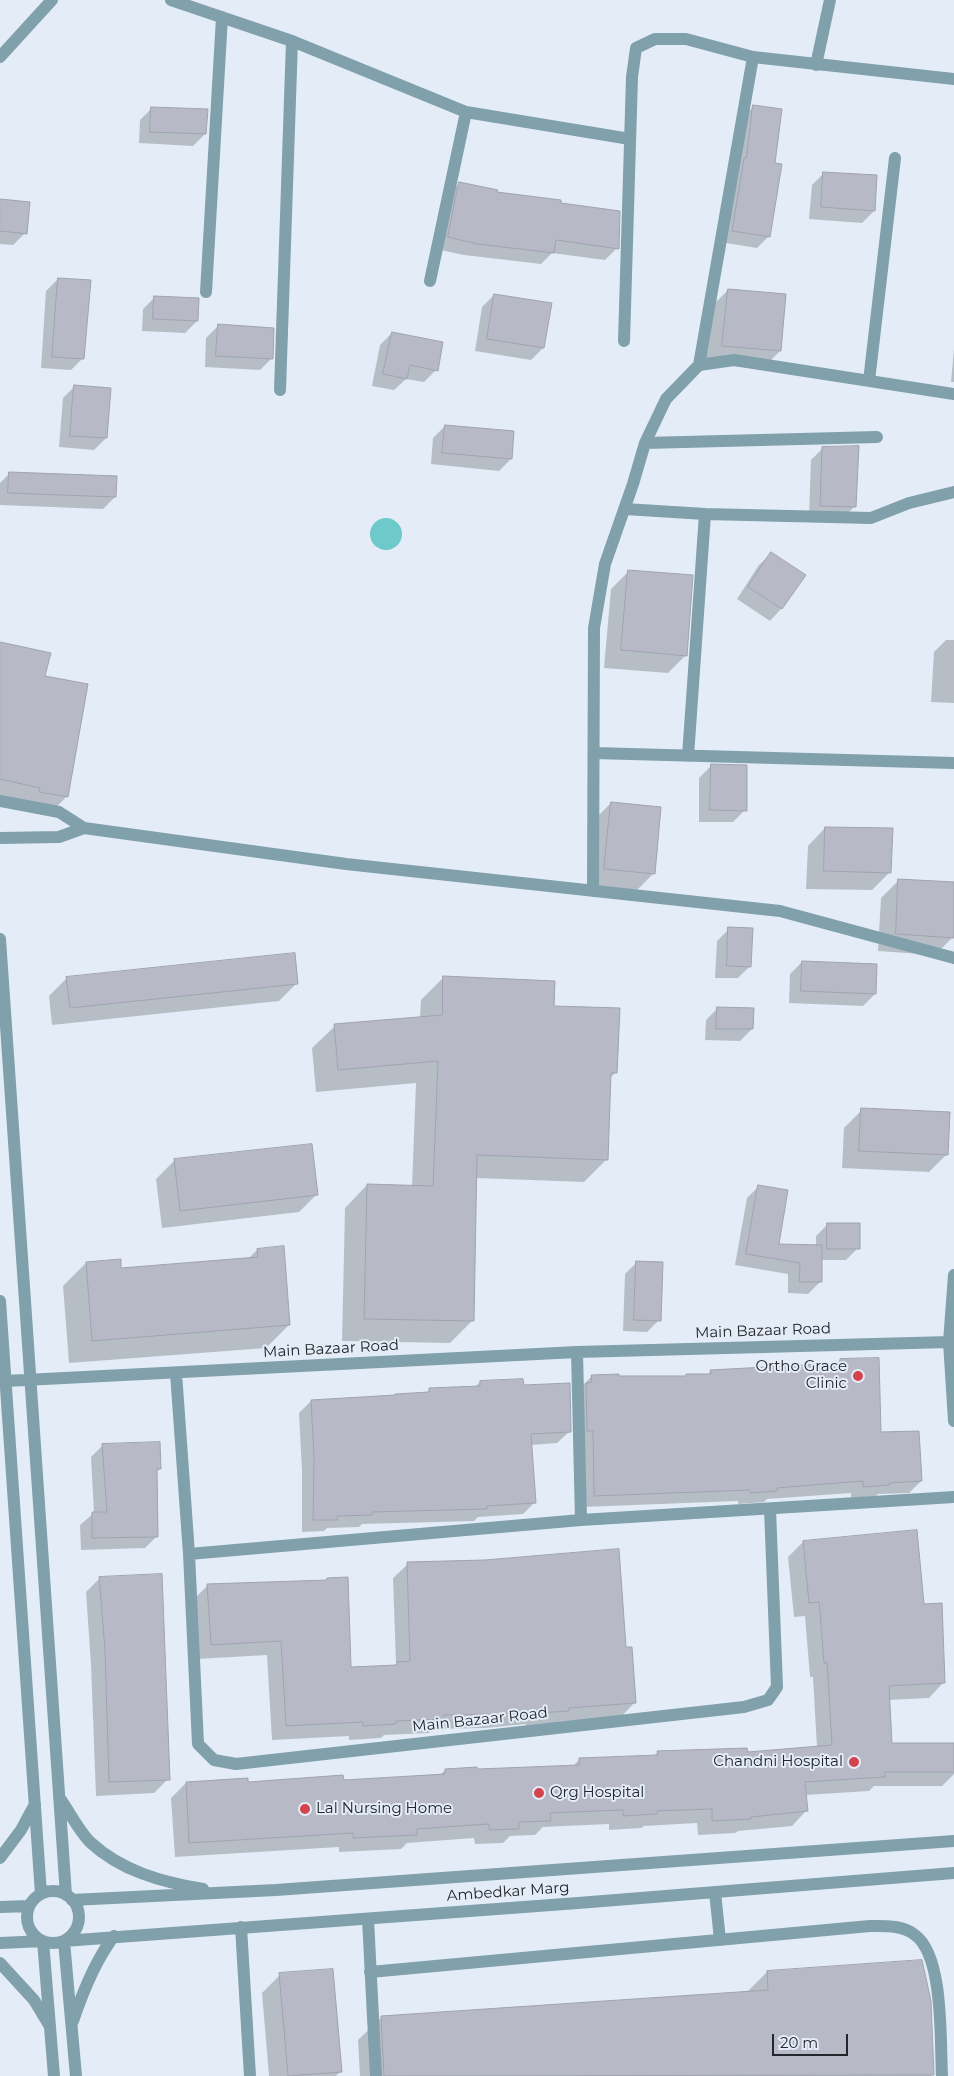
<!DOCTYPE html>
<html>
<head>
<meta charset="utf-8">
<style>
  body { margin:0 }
  #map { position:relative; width:954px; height:2076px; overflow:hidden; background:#e4edf7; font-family:Montserrat,sans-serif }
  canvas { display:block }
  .scale { position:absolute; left:772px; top:2034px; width:76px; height:22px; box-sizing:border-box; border:2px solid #23262a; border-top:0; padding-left:6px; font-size:15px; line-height:18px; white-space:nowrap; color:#23262a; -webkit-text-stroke:4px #e4edf7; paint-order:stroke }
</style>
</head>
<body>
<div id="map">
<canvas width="954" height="2076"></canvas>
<div class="scale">20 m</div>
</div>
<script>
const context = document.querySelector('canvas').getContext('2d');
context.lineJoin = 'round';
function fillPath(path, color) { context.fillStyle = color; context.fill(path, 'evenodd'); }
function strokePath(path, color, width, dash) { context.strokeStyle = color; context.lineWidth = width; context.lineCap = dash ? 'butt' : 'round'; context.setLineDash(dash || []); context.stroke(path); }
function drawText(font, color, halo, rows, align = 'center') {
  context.font = font + ' Montserrat,sans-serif'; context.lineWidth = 4; context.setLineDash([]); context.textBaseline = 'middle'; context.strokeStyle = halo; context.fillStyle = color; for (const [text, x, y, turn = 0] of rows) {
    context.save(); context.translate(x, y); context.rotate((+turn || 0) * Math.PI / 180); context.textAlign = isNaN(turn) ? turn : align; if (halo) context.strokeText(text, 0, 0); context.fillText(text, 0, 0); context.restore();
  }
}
const water = new Path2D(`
  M370 534a16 16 0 1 1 32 0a16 16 0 1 1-32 0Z`);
const shadow = new Path2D(`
  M754,106L769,236L757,248L720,242L742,118Z
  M152,108L205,134L193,146L139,143L140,120Z
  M824,173L874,211L862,223L809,219L812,185Z
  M460,183L496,194L559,204L617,248L605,260L552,253L541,264L464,255L436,249L448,195Z
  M0,200L25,233L13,245L0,244Z
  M58,279L83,358L71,370L41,368L46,291Z
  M728,290L780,351L762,369L705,363L710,308Z
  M494,295L550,304L543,348L531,360L475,351L482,307Z
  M155,297L197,321L185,333L142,331L143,309Z
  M218,326L272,358L260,370L205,367L206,338Z
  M392,333L436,370L424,382L406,379L394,390L372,386L380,345Z
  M954,349V382H951Z
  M75,386L106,438L94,450L59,447L63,398Z
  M445,426L511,459L499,471L431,464L433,438Z
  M823,448L855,506L843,518L809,517L811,460Z
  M10,473L115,497L103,509L0,505V483Z
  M771,554L781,609L770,621L737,599L759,565Z
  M629,571L686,655L668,673L604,668L611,589Z
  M946,640H954V703L931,702L934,652Z
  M0,643L44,677L66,797L49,815L0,800Z
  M711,766L745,810L733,822H699V778Z
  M611,803L654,873L636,891L587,887L593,821Z
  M825,828L890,872L872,890L806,889L808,846Z
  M899,880L954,884L953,937L935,955L878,951L881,898Z
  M729,929L750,966L738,978H715L717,941Z
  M802,962L875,994L863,1006L789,1003L790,974Z
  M444,977L553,1007L616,1072L610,1078L607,1159L584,1182L476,1178L473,1320L450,1343L342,1341L345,1208L367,1185L412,1186L416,1083L316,1092L312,1048L335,1026L420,1018L421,1000Z
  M67,978L297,983L279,1001L52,1025L49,996Z
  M718,1008L752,1029L740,1041L705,1040L706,1020Z
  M862,1110L947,1154L929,1172L842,1168L844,1128Z
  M174,1161L317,1194L299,1212L162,1228L156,1179Z
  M759,1186L778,1245L816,1246V1236L828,1224L858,1248L846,1260H821L820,1282L808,1294L788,1293V1274L735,1265L747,1198Z
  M257,1250L289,1325L266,1348L69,1363L63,1286L86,1263L120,1269L248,1259Z
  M637,1262L659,1320L647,1332L623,1331L625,1274Z
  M840,1360L880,1434L921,1481L909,1493L878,1494L876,1496L851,1498V1493L767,1499L764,1502L738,1504V1501L582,1507L580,1388L592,1376L685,1377L707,1375L711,1371L835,1365Z
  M480,1382L522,1386L570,1431L557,1443L531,1445L535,1502L523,1514L478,1517L474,1521L362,1524L359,1527L327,1528L324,1531L302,1532V1471L299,1413L311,1401L426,1393L429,1390L475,1387Z
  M103,1445L160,1469L155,1473L157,1536L145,1548L81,1550L80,1525L94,1513L91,1457Z
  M916,1531L923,1605L943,1683L929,1698L888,1700L891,1745L954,1744V1774L942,1786H874L869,1791L805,1795L806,1811L792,1826L738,1831L735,1833L698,1835L697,1823L644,1826L641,1828L609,1830V1824L543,1827L535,1835L510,1836L503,1843L475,1844L474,1838L407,1843L401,1849L339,1852V1847L175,1857L171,1798L186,1783L247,1784L343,1781L440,1775L445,1770L572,1767L580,1759L653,1756L658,1752L746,1754L817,1748L813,1677H810L805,1616L794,1617L788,1557L803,1542Z
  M408,1564L624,1649L635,1702L621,1717L557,1722L554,1725L526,1726V1724L485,1728L433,1729L429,1733L384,1735L381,1738L349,1740V1736L272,1740L267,1655L197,1659L193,1600L208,1585L325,1582L327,1579L350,1669L394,1666L396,1664L393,1578Z
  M100,1578L168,1779L154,1793L96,1796L91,1664L86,1592Z
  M767,1972L933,2074L931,2076H360L358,2040L382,2017L747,1992Z
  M280,1975L341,2071L336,2076H269L262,1993Z`);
const building = new Path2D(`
  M753,105L782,109L775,163L782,164L770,237L732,231L744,158H746Z
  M151,107L208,109L206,134L150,132Z
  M823,172L877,175L875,211L821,207Z
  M459,182L498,190L497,192L561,200V203L620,211L619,249L556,240L554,253L477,244L448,237Z
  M0,199L30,202L27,234L0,231Z
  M58,278L91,280L84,359L52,357Z
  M728,289L786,294L781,351L722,346Z
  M494,294L552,303L544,348L487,339Z
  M154,296L199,298L198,321L153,319Z
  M218,324L274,328L273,359L216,356Z
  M392,332L443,342L438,371L410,365L407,379L383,374Z
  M74,385L111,388L107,438L70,436Z
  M445,425L514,431L512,459L442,453Z
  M859,446L856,507L820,506L822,447Z
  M9,472L117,476L116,497L8,493Z
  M771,552L806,575L782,609L748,587Z
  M628,570L693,575L687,656L621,650Z
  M0,642L51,653L45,676L88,684L68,797L39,792L40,788L0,779Z
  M711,764L747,765V811L710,810Z
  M611,802L661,807L655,874L604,869Z
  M825,827L893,828L891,873L824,871Z
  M898,879L954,882V938L896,934Z
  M728,927L753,928L751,967L727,966Z
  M295,953L298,984L70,1008L66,977Z
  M802,961L877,964L876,994L801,991Z
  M443,976L555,981L554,1006L620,1008L617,1073H611L608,1160L477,1155L474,1321L364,1319L367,1184L433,1186L438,1061L338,1070L334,1024L442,1015Z
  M717,1007L754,1008L753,1029H716Z
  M861,1108L950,1112L948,1155L859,1151Z
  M312,1144L318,1195L180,1211L174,1159Z
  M758,1185L788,1190L779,1244L822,1245V1282H799L800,1263L746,1254Z
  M827,1223H860V1249H827Z
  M284,1246L290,1325L92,1341L86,1262L121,1259V1268L258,1257L257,1249Z
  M636,1261L663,1262L661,1321L634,1320Z
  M879,1358L881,1432L919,1431L922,1481L889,1483L890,1485L863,1487V1481L777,1488V1491L750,1493V1490L594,1496L593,1431H587L586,1383L592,1382L591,1375L619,1374V1376H686V1374H711L710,1370L840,1363V1359Z
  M523,1379L524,1385L570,1383L571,1432L531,1434L536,1503L487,1506V1509L372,1512V1515L337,1516V1520H313L314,1458L311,1400L395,1395V1394L429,1392V1388L480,1386V1381Z
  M160,1442L161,1469H157L158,1537L92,1538V1512H107L102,1444Z
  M917,1530L924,1604L942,1603L945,1683L889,1686L892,1743H954V1772H885V1777L805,1782L808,1811L751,1817V1819L712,1821V1809L657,1811V1814L623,1816V1810L550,1813L551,1821L519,1822V1829L489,1830V1824L417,1829V1835L353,1838V1833L189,1843L186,1782L248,1778V1782L343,1775L344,1780L445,1774V1769L477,1767L478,1769L579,1765V1758L658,1755L657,1751L747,1748L748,1752L832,1745L827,1663H824L819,1602L809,1603L803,1541Z
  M619,1549L626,1647H632L636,1703L569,1708V1711L540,1713V1710L501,1714L444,1715L445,1719L396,1721V1724L363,1726V1722L286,1726L281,1641L211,1645L207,1584L327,1580V1578L348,1577L351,1667L397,1665V1662L410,1661L407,1562L485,1560Z
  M162,1574L170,1780L109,1782L105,1650L99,1577Z
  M922,1960L931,2001L934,2075L384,2076L381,2016L768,1990L767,1971Z
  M333,1969L342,2072L288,2076L279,1973Z`);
const minor = new Path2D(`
  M171,0L292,41L280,390
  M292,41L466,112L430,281
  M0,57L52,0
  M816,65L830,0
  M466,112L630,139
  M206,292L222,17
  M624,341L632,77L636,48L655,39H686L753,57L954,79
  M699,365L753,57
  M869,381L895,158
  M645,443L877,437
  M625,509L705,514L871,518L909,503L954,492
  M594,753L954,763
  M688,756L705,514
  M0,801L59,812L84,828L346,864L780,911L954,958
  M0,838L59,837L84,828
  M593,891L594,628L605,564L633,484L645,443L666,399L699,365L734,360L954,394
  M0,939L66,1895
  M954,1275L949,1342L954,1421
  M0,1301L41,1894
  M577,1352L581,1520
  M176,1373L189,1554L198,1744L214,1760L236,1764L744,1707L768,1700L777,1687L770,1509
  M5,1381L577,1352L949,1342
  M189,1554L581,1520L954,1497
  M61,1800C70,1813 79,1831 90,1842C121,1871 162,1882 203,1889
  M0,1858L21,1830L35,1804
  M27 1917a26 26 0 1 1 52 0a26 26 0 1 1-52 0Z
  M715,1892L720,1940
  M72,1900L276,1890L954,1841
  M0,1907L29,1906
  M368,1919L376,2076
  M241,1927L250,2076
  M0,1943L43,1941L54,2076
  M0,1963L34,2000L49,2025
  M370,1972L870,1926C885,1926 903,1925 915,1935C944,1956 940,2040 942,2076
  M73,2021C83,1991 95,1961 114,1936
  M76,2076L64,1941L578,1903L954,1873`);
const markers = [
  [858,1376,6,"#d4444e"],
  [854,1762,6,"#d4444e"],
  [539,1793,6,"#d4444e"],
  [305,1809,6,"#d4444e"]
];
const streetNames = [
  ["Main Bazaar Road",763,1331,-2],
  ["Main Bazaar Road",331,1349,-3],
  ["Main Bazaar Road",480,1720,-6],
  ["Ambedkar Marg",508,1892,-4]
];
const poiNames = [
  ["Ortho Grace",847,1367],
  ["Clinic",847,1384],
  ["Chandni Hospital",843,1762],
  ["Qrg Hospital",550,1793,"left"],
  ["Lal Nursing Home",316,1809,"left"]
];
fillPath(water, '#6ec9cb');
fillPath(shadow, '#0003');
fillPath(building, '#b7bac6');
strokePath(building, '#a0a3af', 1);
strokePath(minor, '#80a0ac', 12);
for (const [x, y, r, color] of markers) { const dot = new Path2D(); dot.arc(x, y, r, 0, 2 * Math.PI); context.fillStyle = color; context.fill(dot); strokePath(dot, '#e4edf7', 2); }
drawText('15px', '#23262a', '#e4edf7', streetNames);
drawText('15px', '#23262a', '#e4edf7', poiNames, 'right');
</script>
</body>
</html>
